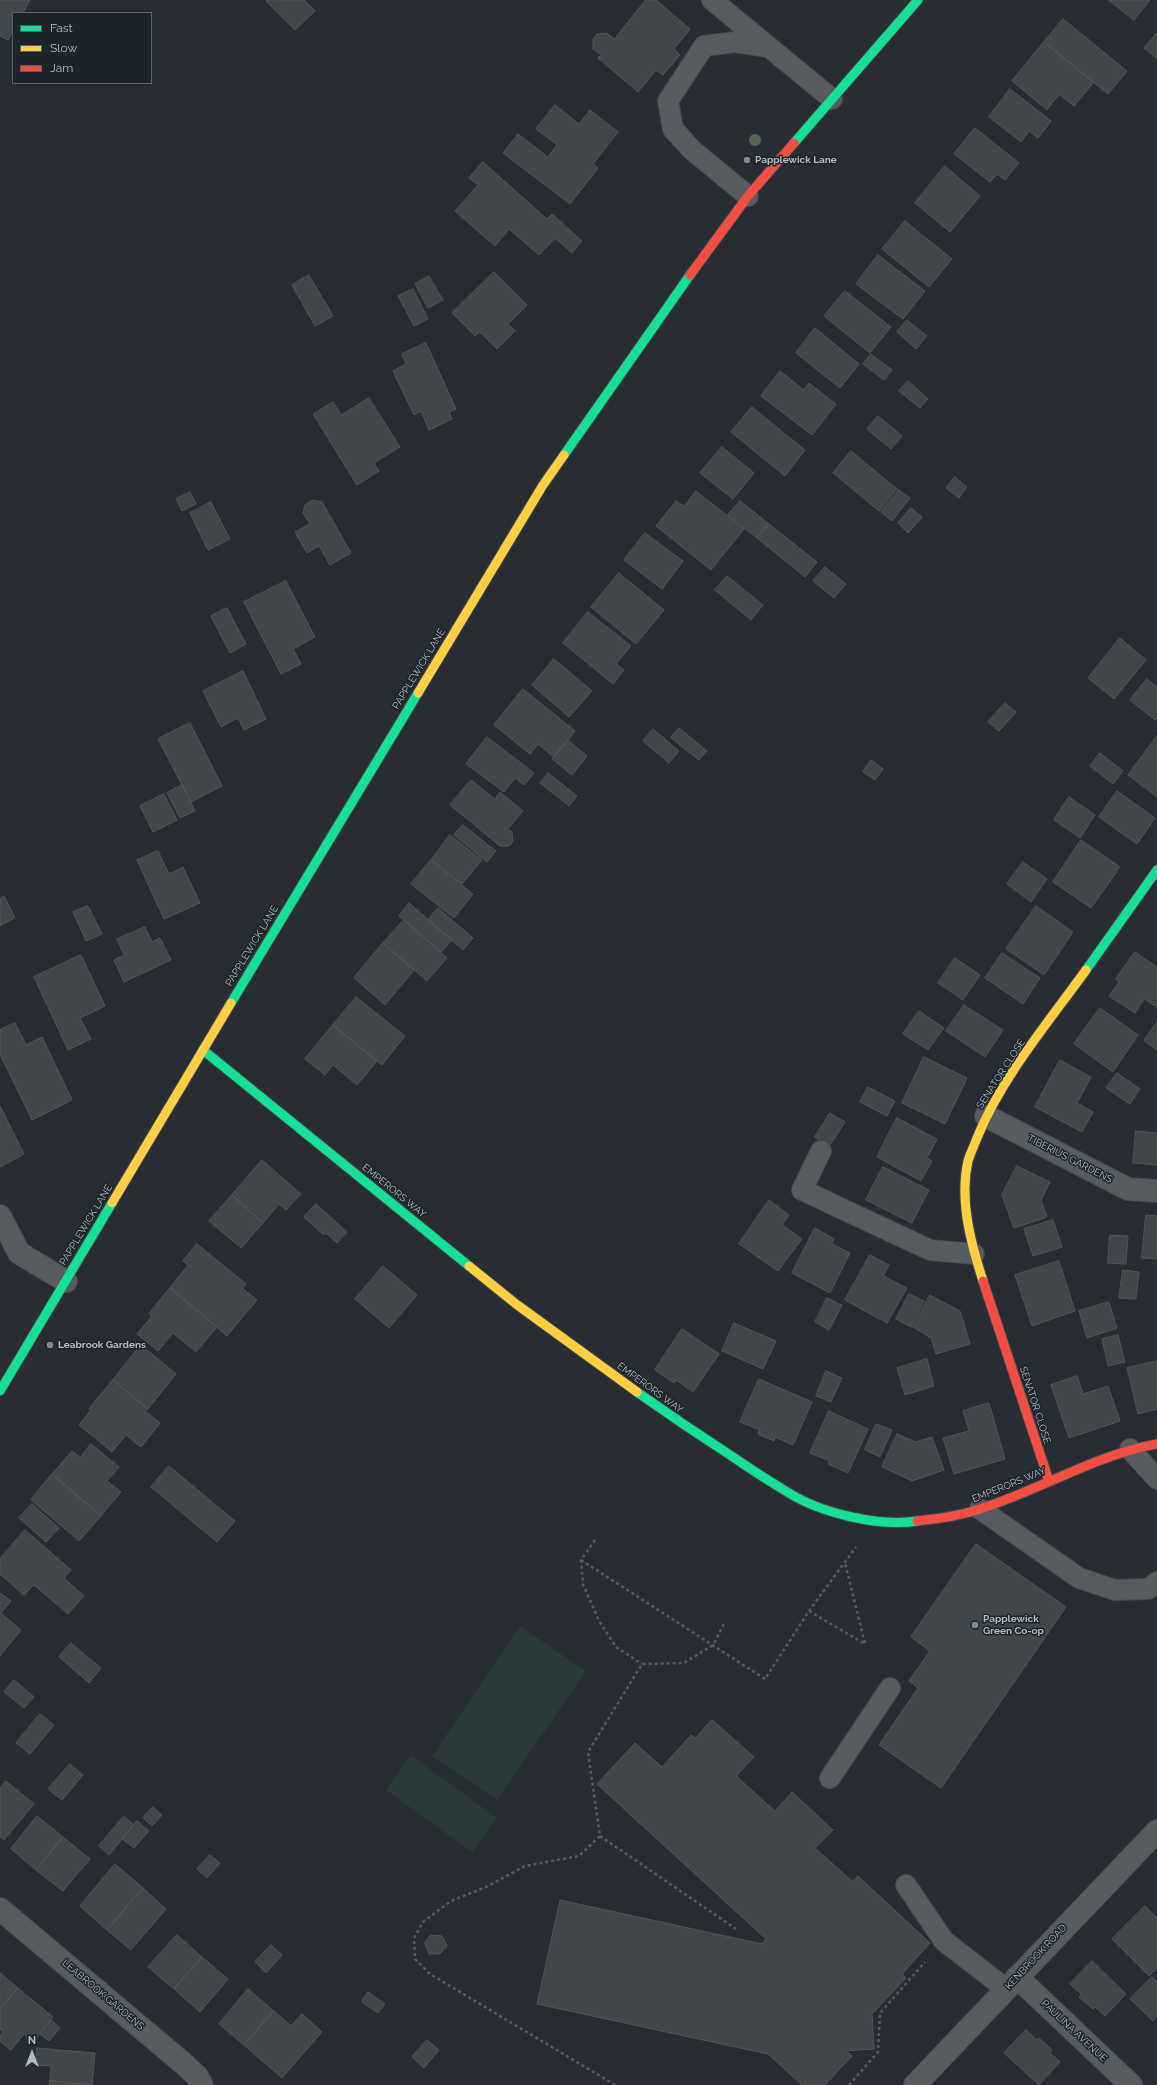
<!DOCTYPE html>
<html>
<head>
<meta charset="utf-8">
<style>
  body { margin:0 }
  #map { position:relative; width:1157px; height:2085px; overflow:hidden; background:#272d32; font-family:Raleway,sans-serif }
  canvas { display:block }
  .legend { position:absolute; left:12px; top:12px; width:140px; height:72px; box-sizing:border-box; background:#1c252b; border:1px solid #586168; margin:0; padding:5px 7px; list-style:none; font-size:12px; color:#b1bbc3 }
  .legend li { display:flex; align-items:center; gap:8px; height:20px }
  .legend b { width:20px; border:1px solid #586168 }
  .north { position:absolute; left:12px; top:2033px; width:40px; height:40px; -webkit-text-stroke:3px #1c252b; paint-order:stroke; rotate:0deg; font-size:11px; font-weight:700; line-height:16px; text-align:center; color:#b1bbc3 }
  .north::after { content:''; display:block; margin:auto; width:14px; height:18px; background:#b1bbc3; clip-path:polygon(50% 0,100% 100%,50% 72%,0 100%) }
</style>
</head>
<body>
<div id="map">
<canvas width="1157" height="2085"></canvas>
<ul class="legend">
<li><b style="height:5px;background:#16e098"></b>Fast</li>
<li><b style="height:5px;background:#ffcf43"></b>Slow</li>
<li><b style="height:5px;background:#f24e42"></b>Jam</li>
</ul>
<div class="north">N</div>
</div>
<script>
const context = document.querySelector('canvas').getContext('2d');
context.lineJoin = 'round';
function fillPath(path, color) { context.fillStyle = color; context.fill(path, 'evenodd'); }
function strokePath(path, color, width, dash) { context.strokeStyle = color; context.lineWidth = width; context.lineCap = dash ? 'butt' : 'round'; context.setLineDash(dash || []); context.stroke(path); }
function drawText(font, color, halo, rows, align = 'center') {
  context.font = font + ' Raleway,sans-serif'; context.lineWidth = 3; context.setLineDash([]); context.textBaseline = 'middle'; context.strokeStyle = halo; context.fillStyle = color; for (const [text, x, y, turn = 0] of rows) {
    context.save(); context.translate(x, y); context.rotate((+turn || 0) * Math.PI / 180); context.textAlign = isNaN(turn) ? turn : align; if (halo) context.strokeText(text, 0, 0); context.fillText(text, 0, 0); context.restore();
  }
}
const green = new Path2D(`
  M520,1626L586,1671L497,1800L432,1756Z
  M411,1755L497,1818L472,1852L386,1790Z`);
const building = new Path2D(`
  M0,0H30L23,13H13V31L8,40L0,36Z
  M268,0H304L315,11L295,30L266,1Z
  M646,0H656L690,29L674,49L680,55L663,75L656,70L638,92L598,58L601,55L593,49V39L597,34L607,33L614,39Z
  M1109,0H1150L1134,20Z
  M1063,19L1127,71L1108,94L1044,42Z
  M1157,33V59L1144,48Z
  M1044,42L1094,82L1074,106L1059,94L1047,110L1012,81Z
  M1010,89L1051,121L1038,138L1029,131L1021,142L989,117Z
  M555,105L579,124L590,110L618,132L593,164L598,168L570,204L503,153L518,134L548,157L557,145L536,129Z
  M975,128L1019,163L1005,180L997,174L990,182L954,154Z
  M483,162L547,219L552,214L582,241L572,253L555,238L539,255L509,229L495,246L455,211L478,185L469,178Z
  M945,166L980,196L950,232L915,203Z
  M905,221L952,259L929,287L882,249Z
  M878,255L925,291L903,319L856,284Z
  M494,272L527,305L508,324L515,331L497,349L480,332L475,336L452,313Z
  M309,275L333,316L315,326L292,285Z
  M429,276L443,300L428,308L415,284Z
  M413,289L428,319L414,326L398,296Z
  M845,291L891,327L870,353L824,316Z
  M907,320L927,336L916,349L897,332Z
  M815,328L859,364L840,388L796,353Z
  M426,343L456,409L449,412L452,419L429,430L421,411L414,415L393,371L406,364L402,354Z
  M871,354L892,370L884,380L863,364Z
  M780,371L804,390L809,383L836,404L812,435L761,396Z
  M908,381L928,399L920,408L899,391Z
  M369,398L400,447L374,463L379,471L357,485L313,414L333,402L341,415Z
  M752,407L805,450L785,476L731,432Z
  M878,416L902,436L891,449L867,429Z
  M722,447L754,473L733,499L700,473Z
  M851,451L897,489L879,511L833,473Z
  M955,477L967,487L959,498L946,488Z
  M899,490L910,498L892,521L881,512Z
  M696,491L744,529L711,570L656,526L676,501L684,506Z
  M190,492L196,504L182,511L176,499Z
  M313,500L322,502L351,553L330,565L319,546L307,553L295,532L310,524L303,513L305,505Z
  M740,501L769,524L757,538L728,515Z
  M211,502L230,539L208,550L190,513Z
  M911,508L922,517L908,533L898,523Z
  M769,524L817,562L805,577L757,538Z
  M645,533L683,561L662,589L624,560Z
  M825,567L846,584L834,598L813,581Z
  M619,573L664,610L636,644L591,607Z
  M727,576L763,605L751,620L715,590Z
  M286,581L315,637L293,649L301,664L281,674L244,602Z
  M227,608L246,644L230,653L211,616Z
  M588,612L631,646L616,664L624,670L613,684L563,643Z
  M1120,638L1146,660L1114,699L1088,678Z
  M554,659L592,691L569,717L532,685Z
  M243,671L266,719L244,730L238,718L221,727L203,691Z
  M1147,679L1157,687V718L1155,720L1130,700Z
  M523,689L575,731L554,757L538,744L530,754L494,725Z
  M1005,703L1016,712L999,731L988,722Z
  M190,723L222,786L191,802L158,739Z
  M679,728L707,751L699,760L671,738Z
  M653,729L679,751L669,763L643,741Z
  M1157,736V797L1128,775Z
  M487,737L534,773L524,785L515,778L504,792L466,764Z
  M568,740L587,756L572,775L552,759Z
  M1100,753L1123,771L1113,784L1090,766Z
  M871,760L883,769L875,780L863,772Z
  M548,773L577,796L569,806L540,783Z
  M471,780L495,799L500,792L523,811L508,829L512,832L513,841L509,846H500L450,805Z
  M182,785L195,811L180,818L167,793Z
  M1117,791L1155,818L1137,844L1099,817Z
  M164,794L177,820L153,832L140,806Z
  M1069,797L1095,815L1080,838L1054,820Z
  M463,825L496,851L487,862L454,835Z
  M450,835L482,860L462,884L431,860Z
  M1081,840L1120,867L1091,908L1053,882Z
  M158,851L169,874L183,867L200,903L164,919L137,860Z
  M431,860L473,894L454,918L411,884Z
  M1023,862L1047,879L1031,902L1007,884Z
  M4,896L15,918L0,926V899Z
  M409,903L452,940L441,952L399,916Z
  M88,906L102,934L86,941L73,912Z
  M1036,906L1073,932L1044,975L1006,949Z
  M438,908L473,938L463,950L428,920Z
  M404,920L447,958L427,981L383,943Z
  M145,927L152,942L160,938L171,960L124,982L114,960L124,955L117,939Z
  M383,943L414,970L385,1005L354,978Z
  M1135,952L1157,967V1007L1144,999L1135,1013L1109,996L1119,982L1116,979Z
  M1002,953L1040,978L1023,1004L985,978Z
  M81,955L105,1006L80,1018L91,1039L68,1050L34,977Z
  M955,958L980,975L963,1000L938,983Z
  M356,997L405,1036L382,1065L333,1025Z
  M964,1005L1003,1030L985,1057L946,1031Z
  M1100,1008L1138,1035L1113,1072L1074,1044Z
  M919,1011L944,1028L928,1050L903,1034Z
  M1157,1022V1050L1144,1041Z
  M15,1023L26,1045L42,1037L72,1100L32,1120L0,1054V1030Z
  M333,1025L377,1061L357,1085L333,1065L325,1075L305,1059Z
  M924,1057L967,1078L945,1124L902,1103Z
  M1060,1060L1091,1077L1077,1103L1093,1112L1082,1132L1035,1107Z
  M1117,1073L1140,1089L1130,1104L1106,1088Z
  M868,1087L895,1101L887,1116L860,1102Z
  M0,1106L24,1154L0,1167Z
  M830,1113L845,1122L829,1147L815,1137Z
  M897,1118L937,1139L927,1158L932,1161L921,1181L877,1157Z
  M1136,1131L1157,1133V1165L1133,1163Z
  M262,1160L301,1194L286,1210L279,1204L263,1223L232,1195Z
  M1017,1166L1050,1182L1041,1200L1047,1217L1014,1228L1002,1195Z
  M883,1167L929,1190L912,1223L866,1200Z
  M232,1195L263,1223L241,1248L209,1221Z
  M769,1200L789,1215L782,1225L802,1239L778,1271L739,1244Z
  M316,1204L347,1232L337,1243L326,1233L324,1235L304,1217Z
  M1146,1215L1157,1216V1259L1142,1258Z
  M1053,1220L1062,1247L1033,1256L1024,1229Z
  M815,1228L834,1239L832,1244L850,1253L830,1293L792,1273Z
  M1110,1235L1128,1236L1126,1264L1108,1263Z
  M197,1244L246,1284L242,1288L257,1300L227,1336L170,1288L188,1265L183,1261Z
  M870,1255L889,1265L883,1276L907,1288L887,1323L845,1300Z
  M1059,1261L1075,1311L1032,1326L1015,1275Z
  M383,1266L417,1295L389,1328L355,1299Z
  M1123,1270L1139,1272L1136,1299L1119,1298Z
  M170,1288L217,1327L196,1352L173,1333L158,1351L137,1334L152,1316L149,1314Z
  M909,1294L924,1301L911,1327L896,1319Z
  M930,1295L960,1311L970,1344L936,1354L931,1338L913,1327Z
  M827,1298L842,1305L829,1330L815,1322Z
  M1109,1302L1117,1328L1087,1338L1079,1311Z
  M734,1323L776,1341L763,1369L722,1351Z
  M682,1329L719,1354L693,1392L676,1380L674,1383L655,1370Z
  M1118,1335L1125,1362L1108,1366L1102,1339Z
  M141,1345L176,1374L148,1409L113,1380Z
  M927,1359L934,1386L905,1395L897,1368Z
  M1157,1361V1409L1138,1414L1127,1368Z
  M826,1371L842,1378L831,1402L816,1396Z
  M1077,1376L1083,1394L1108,1386L1120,1421L1069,1438L1051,1385Z
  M759,1379L812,1402L793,1445L775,1437L774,1441L758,1434L760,1430L740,1422Z
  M113,1380L148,1409L145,1411L160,1423L141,1447L126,1435L112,1452L79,1425L91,1410L89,1409Z
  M989,1403L1005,1459L954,1474L943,1438L969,1431L963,1411Z
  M829,1411L868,1429L848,1473L828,1464L830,1461L810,1453Z
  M876,1424L892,1430L880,1457L865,1450Z
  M897,1434L916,1442L932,1437L944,1470L912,1481L882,1467Z
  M91,1444L119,1467L107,1481L121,1492L101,1516L52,1474L72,1451L80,1457Z
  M169,1466L235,1521L217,1542L151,1487Z
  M52,1474L101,1516L79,1541L31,1500Z
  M32,1504L59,1528L46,1542L19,1518Z
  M25,1530L71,1570L64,1578L84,1596L68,1614L34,1585L24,1595L0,1574V1559Z
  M976,1544L1066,1607L941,1788L879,1745L918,1688L909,1681L930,1651L911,1637Z
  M0,1593L11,1601L1,1613L21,1630L0,1656Z
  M71,1643L101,1668L89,1683L59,1657Z
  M14,1680L34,1697L24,1708L4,1692Z
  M40,1714L54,1725L30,1754L16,1743Z
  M712,1720L754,1757L736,1776L775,1811L792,1792L833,1830L815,1848L853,1882L858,1876L930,1943L902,1974L906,1978L872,2014L874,2049L846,2051L852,2056L825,2085H802L768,2054L537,2004L560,1900L762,1944L766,1939L597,1784L635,1743L662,1767L691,1735L695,1738Z
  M70,1764L83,1775L62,1800L48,1789Z
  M6,1781L34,1804L4,1840L0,1837V1788Z
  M153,1807L162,1815L152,1826L143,1818Z
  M37,1816L63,1837L36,1870L11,1849Z
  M124,1816L134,1825L109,1855L99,1846Z
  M137,1821L149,1831L134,1848L122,1839Z
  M63,1837L90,1859L63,1891L36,1870Z
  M210,1855L220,1863L207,1878L197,1869Z
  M115,1864L143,1888L107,1930L80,1906Z
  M143,1888L166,1909L131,1950L107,1930Z
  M1145,1906L1157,1918V1968L1149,1976L1112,1939Z
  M177,1935L202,1957L174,1989L148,1967Z
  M431,1935L442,1936L447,1946L440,1954H429L425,1943Z
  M271,1945L282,1955L266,1973L255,1962Z
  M202,1957L228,1979L200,2012L174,1989Z
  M1092,1961L1126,1994L1105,2016L1095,2007L1093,2009L1079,1997L1081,1994L1070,1984Z
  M0,1973L18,1988L0,2009Z
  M1152,1977L1157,1982V2016L1153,2021L1130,1999Z
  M18,1988L53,2017L33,2042L24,2034L11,2050L0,2041V2036L3,2032L0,2029V2009Z
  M248,1989L274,2011L244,2045L219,2024Z
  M368,1992L385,2004L378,2013L362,2002Z
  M274,2011L291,2026L302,2014L322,2032L282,2078L244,2045Z
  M51,2020L60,2028L49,2041L40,2034Z
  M1026,2030L1037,2040L1039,2038L1052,2050L1050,2053L1060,2062L1039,2085L1004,2053Z
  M427,2040L439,2050L424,2068L412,2057Z
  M37,2048L95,2053L92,2085L50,2081L51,2066L36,2065Z
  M50,2081L92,2085H50Z`);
const path = new Path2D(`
  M595,1540L581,1560L583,1584L599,1621L616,1647L642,1664
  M581,1560L765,1679L809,1611L856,1547
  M809,1611L865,1644L845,1563
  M600,1836L736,1929
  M615,2085L430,1974L415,1959L414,1938L423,1922L451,1901L486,1887L525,1866L579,1856L600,1836L588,1752L642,1664L684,1663L713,1645L724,1624
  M849,2085L878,2052L880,2013L925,1962`);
const lane = new Path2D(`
  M712,0L832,99
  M748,196L692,150L673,129L668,101L704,46L735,42L768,47
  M821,1151L802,1190L930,1250L974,1254
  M1130,1449L1157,1479
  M980,1509L1079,1578L1115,1590L1148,1589L1157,1582
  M830,1778L890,1688
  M906,1885L944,1941L1006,1989`);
const street = new Path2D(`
  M986,1116L1128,1189L1157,1191
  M0,1216L19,1253L66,1281
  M0,1909L184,2064L197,2076L202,2085
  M1017,1977L1131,2085
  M915,2085L1157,1831`);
const fast = new Path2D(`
  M794,143L918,0
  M564,455L690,275
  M1086,970L1157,870
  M231,1003L418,693
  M203,1050L469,1266
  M0,1391L112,1203
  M637,1392C668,1414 699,1435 730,1455C749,1468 769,1481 789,1493C821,1513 879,1527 917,1521`);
const slow = new Path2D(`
  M418,693L543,485L564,455
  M112,1203L231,1003
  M469,1266L516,1304L637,1392
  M983,1281C971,1244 959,1200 968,1161C970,1154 974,1146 977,1138C1002,1077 1047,1024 1086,970`);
const jam = new Path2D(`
  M690,275L748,196L794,143
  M983,1281L1049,1481
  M917,1521C938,1519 959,1516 980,1509C1040,1490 1095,1455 1157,1444`);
const trees = [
  [755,140]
];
const markers = [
  [747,160,4,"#818990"],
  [50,1345,4,"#818990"],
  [975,1625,4,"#818990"]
];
const poiNames = [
  ["Papplewick Lane",755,160],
  ["Leabrook Gardens",58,1345],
  ["Papplewick",983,1619],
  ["Green Co-op",983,1631]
];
const streetNames = [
  ["PAPPLEWICK LANE",419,669,-59],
  ["PAPPLEWICK LANE",252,946,-59],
  ["SENATOR CLOSE",1001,1074,-57],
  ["TIBERIUS GARDENS",1070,1159,27],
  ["EMPERORS WAY",394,1191,39],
  ["PAPPLEWICK LANE",86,1225,-59],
  ["EMPERORS WAY",650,1388,36],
  ["SENATOR CLOSE",1035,1405,72],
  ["EMPERORS WAY",1009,1485,-22],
  ["KENBROOK ROAD",1036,1957,-47],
  ["LEABROOK GARDENS",103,1995,40],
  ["PAULINA AVENUE",1074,2031,43]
];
fillPath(green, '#293a38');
fillPath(building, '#41464a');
strokePath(building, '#4f5559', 1);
strokePath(lane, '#44494d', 22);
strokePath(street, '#44494d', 24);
strokePath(fast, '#44494d', 11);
strokePath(slow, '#44494d', 11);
strokePath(jam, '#44494d', 11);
strokePath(path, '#555b5e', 2.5, [3, 3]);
strokePath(lane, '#575c60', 20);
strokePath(street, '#575c60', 22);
strokePath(fast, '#16e098', 9);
strokePath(slow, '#ffcf43', 9);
strokePath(jam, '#f24e42', 9);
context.fillStyle = '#506756';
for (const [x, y] of trees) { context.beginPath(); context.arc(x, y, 6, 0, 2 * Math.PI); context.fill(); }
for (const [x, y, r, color] of markers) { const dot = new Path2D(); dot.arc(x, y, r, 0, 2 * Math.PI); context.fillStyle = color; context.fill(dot); strokePath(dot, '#1c252b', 1.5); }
drawText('bold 10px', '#b1bbc3', '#1c252b', poiNames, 'left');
drawText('10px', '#b1bbc3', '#1c252b', streetNames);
</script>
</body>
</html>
